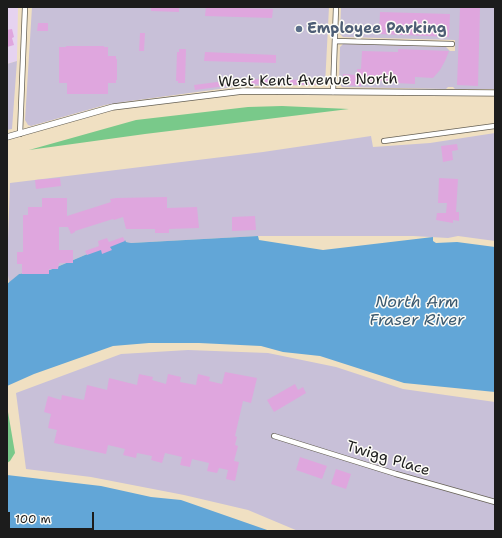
<!DOCTYPE html>
<html>
<head>
<meta charset="utf-8">
<style>
  body { margin:0 }
  #map { position:relative; width:502px; height:538px; overflow:hidden; background:#f0e0c2; font-family:"Shantell Sans",sans-serif }
  canvas { display:block }
  .frame { position:absolute; inset:0; border:8px solid #1c1c1c; pointer-events:none }
  .scale { position:absolute; left:8px; top:512px; width:86px; height:18px; box-sizing:border-box; border:2px solid #1c1c1c; border-top:0; padding-left:5px; font-size:12px; line-height:14px; white-space:nowrap; color:#1c1c1c; -webkit-text-stroke:3px #fdfcf7; paint-order:stroke }
</style>
</head>
<body>
<div id="map">
<canvas width="502" height="538"></canvas>
<div class="frame"></div>
<div class="scale">100 m</div>
</div>
<script>
const context = document.querySelector('canvas').getContext('2d');
context.lineJoin = 'round';
function fillPath(path, color) { context.fillStyle = color; context.fill(path, 'evenodd'); }
function strokePath(path, color, width, dash) { context.strokeStyle = color; context.lineWidth = width; context.lineCap = dash ? 'butt' : 'round'; context.setLineDash(dash || []); context.stroke(path); }
function drawText(font, color, halo, rows, align = 'center') {
  context.font = font + ' "Shantell Sans",sans-serif'; context.lineWidth = 3; context.setLineDash([]); context.textBaseline = 'middle'; context.strokeStyle = halo; context.fillStyle = color; for (const [text, x, y, turn = 0] of rows) {
    context.save(); context.translate(x, y); context.rotate((+turn || 0) * Math.PI / 180); context.textAlign = isNaN(turn) ? turn : align; if (halo) context.strokeText(text, 0, 0); context.fillText(text, 0, 0); context.restore();
  }
}
const built = new Path2D(`
  M7,7H18L17,61L7,64Z`);
const industrial = new Path2D(`
  M32,7H329L325,85L242,86L123,102L105,105L31,126L28,125L25,120Z
  M341,7H495V89H455L453,87H448L446,89L342,87L339,83L340,47L343,44L446,47L450,51H455V40L343,37L340,34Z
  M17,61L12,129L7,130V64Z
  M495,133V241L458,236L448,238L413,236H258L131,243L125,242V240L85,255L50,270L19,274L9,283L7,268L10,183L263,152L371,136L373,147L430,143Z
  M188,350L268,353L336,367L403,389L495,402V531H298L248,510L184,495L91,477L26,469L16,393L121,354Z`);
const green = new Path2D(`
  M282,106L349,109L145,134L29,150L136,120L248,107Z
  M7,411L8,412L15,453L10,461L7,463Z`);
const water = new Path2D(`
  M258,236L259,240L323,250L433,237V241L436,243L457,242L495,247V392L404,383L320,356L283,352L261,346L199,343H149L113,346L34,374L7,386V284L19,274L50,270L85,255L125,240L126,242L131,243Z
  M7,475L101,486L151,497L181,500L270,531H7Z`);
const building = new Path2D(`
  M151,7H179V12L151,11Z
  M206,7L273,9L272,18L205,16Z
  M460,7H480L478,86L457,85Z
  M380,12L450,14L449,37L379,34Z
  M38,23H48V31H37Z
  M12,29L14,37L12,38L14,45L7,47V30Z
  M140,33H145L144,51H139Z
  M66,46H104V47H108V56H116V59H117V80H116V83H108V94H67V83H59V47H66Z
  M179,49H186L185,83H178V81H176L177,52H179Z
  M398,49L449,51L445,61L440,70L433,78L415,77V84L396,83V81H379V82L361,81V86L343,85V74L357,75V69H361L362,51L398,52Z
  M205,52L276,55V63L204,61Z
  M240,79L324,80V85L241,84L195,90L194,85Z
  M457,144L458,150L452,151L453,160L443,162L441,146Z
  M60,178L61,186L36,189L35,180Z
  M439,178L458,179L456,212H459V221L453,220V223L436,220L437,213H446L447,203H438Z
  M167,197V208L197,207L199,228L169,229V233H155V229H126L123,217L114,220L113,219L75,231V232L71,234L68,227H59V250H73V263H59L58,269H49V274H22V264H17V252H23V215H28V207H42V198H67V216L111,202L110,199L116,198Z
  M255,216L256,230L232,231V217Z
  M123,237L125,241L110,247L112,250L102,254L101,250L87,255L85,251L99,246L98,241L107,238L109,242Z
  M225,372L257,378L251,403L243,401L235,436L237,437L235,445L238,446L234,461L239,462L235,481L226,479L228,470L219,468L217,473L207,471L209,463L192,459L190,467L180,465L182,457L165,453L162,463L151,460L152,456L137,453L136,458L123,455L125,449L108,445L106,454L54,443L57,430L48,428L51,414L44,412L48,396L61,400L62,395L84,400L87,385L107,390L109,378L137,385L139,374L153,377L152,380L166,384L168,374L181,377L180,382L196,385L198,374L210,377L209,381L222,384Z
  M295,384L298,390L303,387L306,393L274,412L267,400Z
  M300,457L327,466L322,479L296,470Z
  M336,469L351,474L346,489L331,484Z`);
const minor = new Path2D(`
  M335,41L452,44
  M333,92L336,7
  M20,134L25,7
  M384,141L495,126
  M274,436L396,474L495,502`);
const tertiary = new Path2D(`
  M7,137L113,107L243,91L495,93`);
const markers = [
  [299,29,4,"#5c6f8a"]
];
const serviceNames = [
  ["Employee Parking",307,29]
];
const streetNames = [
  ["West Kent Avenue North",308,81,-1],
  ["Twigg Place",388,459,17]
];
const waterNames = [
  ["North Arm",417,303],
  ["Fraser River",417,321]
];
fillPath(built, '#e6d3f0');
fillPath(industrial, '#c8c0d8');
fillPath(green, '#79c98a');
fillPath(water, '#62a6d7');
fillPath(building, '#dfa6de');
strokePath(minor, '#666156', 6);
strokePath(tertiary, '#666156', 7);
strokePath(minor, '#fff', 4.5);
strokePath(tertiary, '#fff', 5.5);
for (const [x, y, r, color] of markers) { const dot = new Path2D(); dot.arc(x, y, r, 0, 2 * Math.PI); context.fillStyle = color; context.fill(dot); strokePath(dot, '#fdfcf7', 1.5); }
drawText('bold 15px', '#4e5e75', '#fdfcf7', serviceNames, 'left');
drawText('15px', '#1c1c1c', '#fdfcf7', streetNames);
drawText('italic 16px', '#3c5a70', '#fdfcf7', waterNames);
</script>
</body>
</html>
